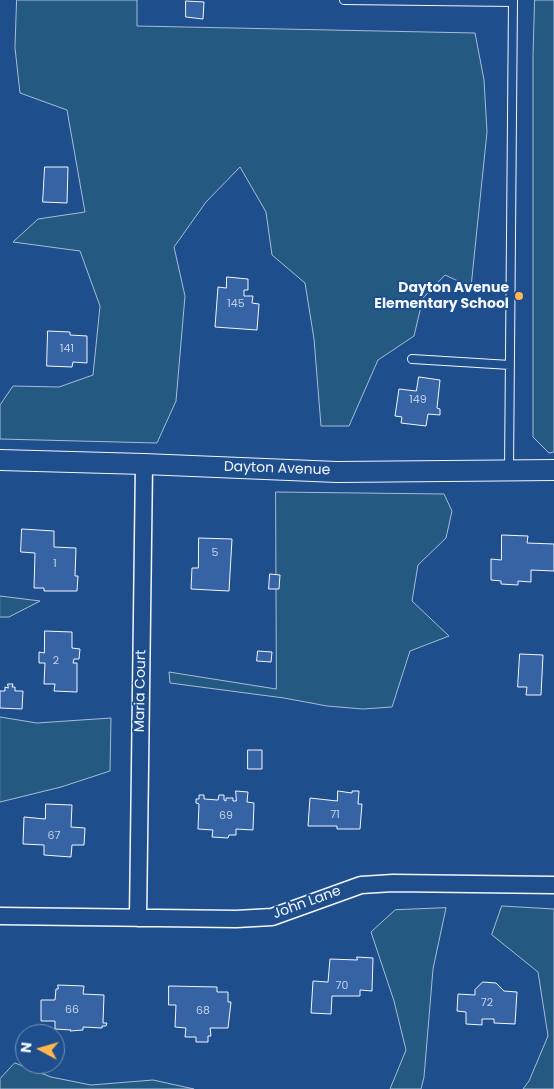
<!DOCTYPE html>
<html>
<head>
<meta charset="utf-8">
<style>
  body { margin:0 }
  #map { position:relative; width:554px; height:1089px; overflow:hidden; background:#1f4e8c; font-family:Poppins,sans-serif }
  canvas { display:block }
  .north { position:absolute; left:15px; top:1024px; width:50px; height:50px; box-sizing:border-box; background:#1f4e8c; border:1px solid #7391ba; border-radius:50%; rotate:276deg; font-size:14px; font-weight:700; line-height:20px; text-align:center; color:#f2f6ff }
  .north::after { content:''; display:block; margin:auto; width:18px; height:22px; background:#ffb74d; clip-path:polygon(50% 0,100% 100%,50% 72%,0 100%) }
</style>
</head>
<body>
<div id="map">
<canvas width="554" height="1089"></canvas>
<div class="north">N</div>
</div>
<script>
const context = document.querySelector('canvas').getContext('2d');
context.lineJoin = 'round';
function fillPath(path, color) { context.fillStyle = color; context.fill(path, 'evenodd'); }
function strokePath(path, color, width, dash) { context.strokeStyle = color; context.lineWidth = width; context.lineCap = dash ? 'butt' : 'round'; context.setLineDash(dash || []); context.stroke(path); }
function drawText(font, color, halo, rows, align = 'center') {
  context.font = font + ' Poppins,sans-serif'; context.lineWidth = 4; context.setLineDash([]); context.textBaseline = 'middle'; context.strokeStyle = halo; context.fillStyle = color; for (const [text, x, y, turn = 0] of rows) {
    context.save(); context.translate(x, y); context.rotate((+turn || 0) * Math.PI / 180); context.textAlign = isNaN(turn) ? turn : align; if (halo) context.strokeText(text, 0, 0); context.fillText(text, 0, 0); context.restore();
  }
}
const green = new Path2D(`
  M17,0H137V26L475,33L484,80L487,132L471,287L445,275L423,298L414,336L378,360L349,426H321L314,339L305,283L272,255L266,212L240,167L206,202L174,247L185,296L176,401L157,443L0,439V405L13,386L59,387L93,375L100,306L80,251L13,242L38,219L85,212L67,110L20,93L15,48Z
  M535,0H554V452L549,453L533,437V56Z
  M276,492L444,494L452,511L446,538L418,565L412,601L449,636L410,651L392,707L363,709L327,706L284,698L170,683L169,672L276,689Z
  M0,596L40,601L9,617H0Z
  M0,717L37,723L111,718L110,771L61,787L0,802Z
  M502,906L554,909V1089H523L529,1081L548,1036L538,972L492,935Z
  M446,908L433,969L424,1077L421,1089H390L406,1050L394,1001L371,932L395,910Z
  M15,1063L51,1077L91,1085L153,1080L194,1089H0V1079Z`);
const building = new Path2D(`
  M186,1L204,2L203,19L186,17Z
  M45,167H68L67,203L43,202Z
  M227,277L248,279V290H244V296H253L252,303L259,304L257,330L215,327L218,287L226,288Z
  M48,331L70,332V335L87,336V363L73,362L72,367L47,366Z
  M419,377L440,380L437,408L440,409V415L428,414L426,426L401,423L402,417L395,416L399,389L416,391Z
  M22,529L54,531V547L76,548L75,576H78L77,591H44V588H34L35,553L21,552Z
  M502,535L528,536L527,543L554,544V571L531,570V582L518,581V585L501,584V581L491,580V559L501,560Z
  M199,538L232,539L229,591L191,589L192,568H198Z
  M270,574L280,575L279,589H269Z
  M45,631L72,632V648L80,649L79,659H74L73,663H77V692L54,691L55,684H44L45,663H39V652L44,653Z
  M258,651L272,652L271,662L257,661Z
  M520,654L543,655L541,695H526L527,687H518Z
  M8,684H13L12,687H15V691H23L22,709L0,708V691H5V687L8,688Z
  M248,750H262V769H248Z
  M236,791L248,792L247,802L254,803L253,830L236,829V835H229L228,838L212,837L213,830L198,829L199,804L196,803V799H199V795H204V799L218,800L219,795H224V800L226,801V798H233V801H236Z
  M338,791L352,793V791H359L358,804H362L360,829H337V826H308L310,798L337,801Z
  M46,804L72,805L71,827L85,828L84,845H72L71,857L44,855V845L23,844L24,817L45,819Z
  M357,957L373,958L372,991L360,990V996H332L331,1014L311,1013L313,981L328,982L330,959L357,960Z
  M483,982L496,983L504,991L517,992L515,1024L494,1023V1019H482V1025L466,1024V1012L457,1011L458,994L475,995V990Z
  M58,985L84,986L83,994L104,995L103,1023H107L106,1026H102V1028L83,1027V1030L70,1031L71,1030L55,1029V1021H41V1000H55L56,989H58Z
  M169,986L217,987V992H228V1002H231L228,1028H210L211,1036H208V1042H196V1037H185L186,1028L175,1027L176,1005H169Z`);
const service = new Path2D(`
  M344,0L513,2
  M412,359L510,365
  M509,470L513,0`);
const minor = new Path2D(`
  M0,916L236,919L272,917L361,885L393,883L554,885
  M138,918L144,464`);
const tertiary = new Path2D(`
  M0,460L144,464L337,472L554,470`);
const markers = [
  [519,296,5,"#ffb74d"]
];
const numberNames = [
  ["145",236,304],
  ["141",67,349],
  ["149",418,400],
  ["5",215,553],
  ["1",55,564],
  ["2",56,661],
  ["71",335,815],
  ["69",226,816],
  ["67",54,836],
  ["70",342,986],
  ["72",487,1003],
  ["66",72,1010],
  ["68",203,1011]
];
const poiNames = [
  ["Dayton Avenue",509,288],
  ["Elementary School",509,304]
];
const streetNames = [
  ["Dayton Avenue",277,469,2],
  ["Maria Court",141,691,-89],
  ["John Lane",307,903,-20]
];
fillPath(green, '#245a82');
strokePath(green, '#a8bbd7', 1);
fillPath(building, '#3563a3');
strokePath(building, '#f2f6ff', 1);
strokePath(service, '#f2f6ff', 10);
strokePath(minor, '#f2f6ff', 19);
strokePath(tertiary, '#f2f6ff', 22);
strokePath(service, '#1f4e8c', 8);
strokePath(minor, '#1f4e8c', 16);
strokePath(tertiary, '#1f4e8c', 20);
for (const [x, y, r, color] of markers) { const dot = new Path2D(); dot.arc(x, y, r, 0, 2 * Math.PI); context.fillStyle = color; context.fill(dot); strokePath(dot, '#1f4e8c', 2); }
drawText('11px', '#c3d1e8', null, numberNames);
drawText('bold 14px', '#f2f6ff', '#1f4e8c', poiNames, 'right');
drawText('14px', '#f2f6ff', '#1f4e8c', streetNames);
</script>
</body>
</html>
